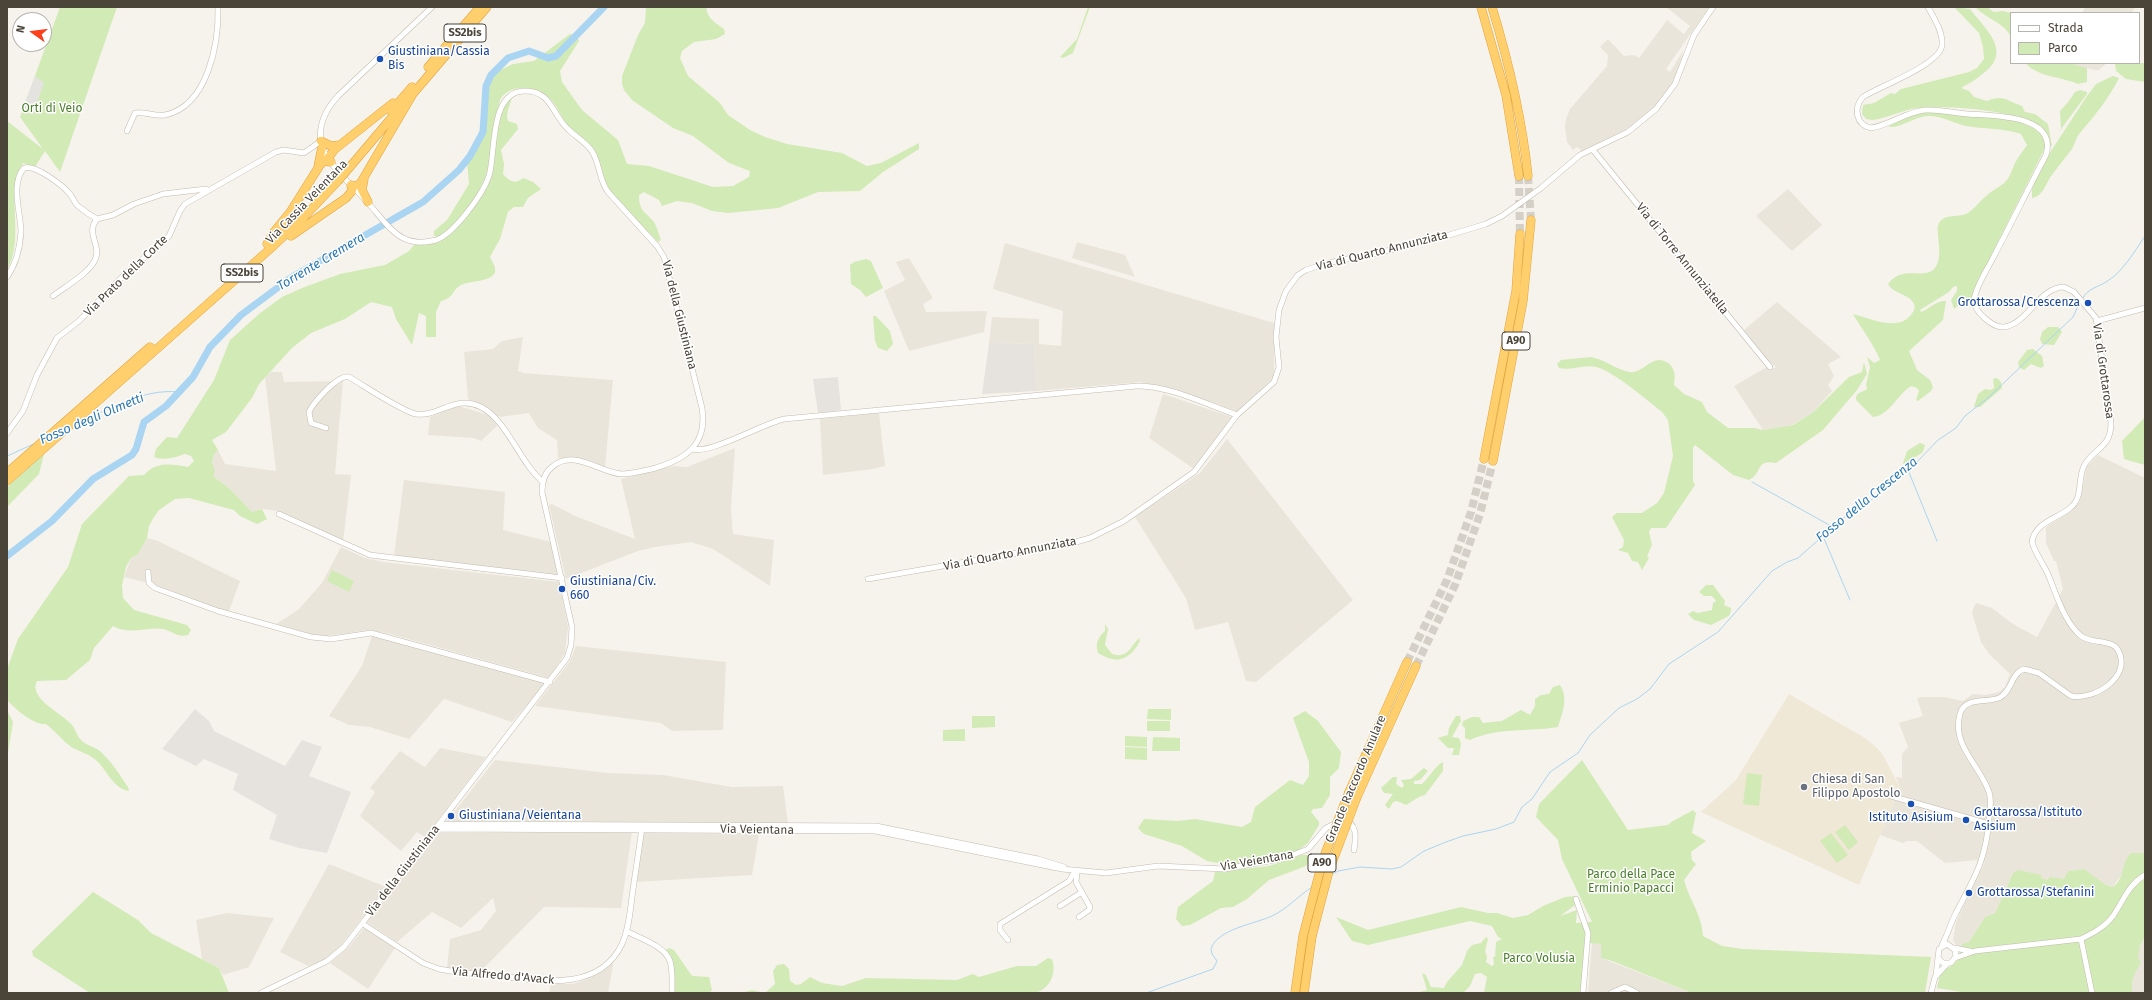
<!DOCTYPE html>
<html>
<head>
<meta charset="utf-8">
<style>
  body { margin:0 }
  #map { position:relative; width:2152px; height:1000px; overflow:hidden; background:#f6f3ec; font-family:"Fira Sans",sans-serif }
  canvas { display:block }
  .frame { position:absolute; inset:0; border:8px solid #4b4439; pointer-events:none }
  .legend { position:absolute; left:2010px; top:12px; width:130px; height:52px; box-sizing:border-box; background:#fff; border:1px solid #b7b4b0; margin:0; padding:5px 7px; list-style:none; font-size:12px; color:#4b4439 }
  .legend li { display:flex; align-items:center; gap:8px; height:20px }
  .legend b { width:20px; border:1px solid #b7b4b0 }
  .north { position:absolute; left:12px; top:12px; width:40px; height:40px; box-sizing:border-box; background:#fff; border:1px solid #b7b4b0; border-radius:50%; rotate:284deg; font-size:11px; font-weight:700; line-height:16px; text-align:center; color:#4b4439 }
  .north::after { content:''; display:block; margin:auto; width:14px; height:18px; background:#fc3f1d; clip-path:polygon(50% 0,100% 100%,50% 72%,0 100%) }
</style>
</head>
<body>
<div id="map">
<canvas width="2152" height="1000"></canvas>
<div class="frame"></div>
<ul class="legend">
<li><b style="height:5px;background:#fff"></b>Strada</li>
<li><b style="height:11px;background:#d2eab5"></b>Parco</li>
</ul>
<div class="north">N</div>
</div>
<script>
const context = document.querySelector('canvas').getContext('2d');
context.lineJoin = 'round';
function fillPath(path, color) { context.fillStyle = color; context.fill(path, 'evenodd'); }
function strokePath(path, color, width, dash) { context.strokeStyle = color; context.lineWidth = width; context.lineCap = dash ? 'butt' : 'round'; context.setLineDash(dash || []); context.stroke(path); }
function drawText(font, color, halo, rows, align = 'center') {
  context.font = font + ' "Fira Sans",sans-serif'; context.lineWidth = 3; context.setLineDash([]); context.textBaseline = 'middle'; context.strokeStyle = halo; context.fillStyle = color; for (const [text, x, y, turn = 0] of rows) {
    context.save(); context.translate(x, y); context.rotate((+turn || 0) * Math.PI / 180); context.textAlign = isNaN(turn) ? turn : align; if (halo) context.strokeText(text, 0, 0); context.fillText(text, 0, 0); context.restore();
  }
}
const residential = new Path2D(`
  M1666,7H1709L1666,69L1670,72L1683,51L1679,70L1672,85L1652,110L1635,125L1582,151L1577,147L1573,150L1567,142L1565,127L1566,119L1570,109L1607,66L1608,55L1600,47L1608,39L1624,56L1634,55L1639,58L1667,20L1684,34L1690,26Z
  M2085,7H2135L2132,13H2082Z
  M2070,63H2107L2099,70H2094Z
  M1788,189L1822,225L1792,251L1756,216Z
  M1077,242L1125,255L1135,277L1072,258Z
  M1005,243L1274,323V377L1236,413L1180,393L1141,382L1036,391L1034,344L989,343L992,317L1039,319V344L1061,346L1063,311L993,289Z
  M909,258L933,298L923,304L926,312L987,311L984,332L909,351L884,291L905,280L896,262Z
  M1777,302L1841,357L1828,364L1834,376L1828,385L1832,391L1812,413L1792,425L1763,430L1734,386L1767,367L1769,371L1776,367L1766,359L1744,330Z
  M523,337L518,371L524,373L613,380L605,467L590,461L574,457L558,458L557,440L538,428L529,413L500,417L468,399L464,352L493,349L502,341Z
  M271,372H282L284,382L343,381L335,474L351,475L343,542L279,511L262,509L252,512L230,489L213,476L212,464L214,454L218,450L225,464L276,471L265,377Z
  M1163,394L1232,417L1194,469L1149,438Z
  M458,406L489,415L497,426L481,441L474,438L428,435L430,417Z
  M879,413L885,466L873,469L823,475L820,419Z
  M1227,439L1353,600L1256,682L1246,681L1228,622L1195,630L1186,598L1135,517L1200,473Z
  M735,448L731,508L733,534L774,540L770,586L713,549L691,542L655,547L638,551L566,579L549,505L552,504L575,516L635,539L621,479L673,466L687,467Z
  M2098,455L2145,478V853H2131L2124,865V871L2113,887L2106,885L2083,869L2068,871L2064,879L2048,880L2041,878L2042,875L2013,873L1995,913L1985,917L1969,942L1962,944L1961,947L1956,945L1953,940L1956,922L1985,862L1977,863V860L1945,863L1917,841H1907L1903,843L1880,835L1900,788L1896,777L1902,778V754L1908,747L1899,723L1923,716L1917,699L1920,697H1944L1963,701L1973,694L1986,695L1999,692L2005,687L2010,674L1989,654L1981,642L1972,613L1974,607L1976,603L1992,608L2013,624L2037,637L2063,589L2056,561H2054L2046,543V527L2073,510L2076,506L2080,501L2087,466Z
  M404,480L505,492L503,530L551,542L558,575L394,556Z
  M147,538L158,541L240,581L229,611L216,608L156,585L124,577L131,558L138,554Z
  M341,547L365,558L383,562L559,582L568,627L565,653L549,678L390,634L369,630L320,637L276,624L298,610L322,583Z
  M372,636L456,659L546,683L512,722L444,699L409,739L370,727L349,725L329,716L362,666Z
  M576,646L726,662L723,730L672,731L661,723L535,706L570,661Z
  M440,748L486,757L425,837L417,832L401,851L360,816L375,792L370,788L400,751L425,767Z
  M495,760L608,773L663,775L732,787L783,786L788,823L447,821Z
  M632,832L621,908L544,907L481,971L447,968L450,939L481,930L496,911L493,898L461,928L432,912L397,942L367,922L438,833Z
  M643,833L759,834L752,875L635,882Z
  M329,864L386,887L341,945L325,960L308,966L280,952Z
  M227,913L274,918L249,967L223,975L219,968L202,959L196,920Z
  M364,928L395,948L368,989L330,963L349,947Z
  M2145,937V993H2133L2131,988L2133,977L2141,962L2138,958V951Z
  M1592,943L1601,944V958L1692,993H1588Z
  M614,960L608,993H549L551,984H573L588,979Z`);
const industrial = new Path2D(`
  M989,343L1034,344L1036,391L982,394Z
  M838,377L841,410L818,413L813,379Z
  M195,709L209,721L214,731L285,766L302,740L322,747L309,776L351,792L327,853L299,848L269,839L277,815L233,790L238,774L204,759L196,766L162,749Z`);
const education = new Path2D(`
  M1789,694L1865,738L1876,747L1883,755L1900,788L1859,885L1701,812L1736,780Z`);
const green = new Path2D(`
  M60,7H117L60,172L45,151L35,167L23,163C4,196 26,236 7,270V121L43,149L20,117Z
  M646,7H707C705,17 717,24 724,29L725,34L716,39L694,42L682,51L680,58L688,76L720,103L728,115L750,130L765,137L787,144L842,153L867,166L881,163L919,143V149L883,172L860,191L818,192L778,208L728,213L712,211L692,203L677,201L662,206L659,200L644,192L639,195C639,212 645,211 654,222C657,227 659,235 661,240L658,242C641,224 623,207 608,189C599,177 602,161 594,149C587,140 575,133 567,124C560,116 557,104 548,97C536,86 509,83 500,100C495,123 494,148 487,171C481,194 458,224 438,237L434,236V231L447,220L469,184L467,161L477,147L485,131L487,124L482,108L485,94L494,76L498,71L513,64L534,61L570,34L577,36L579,41L560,71L562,82L582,110L618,140L627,164L649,166L713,187L733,186L749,177L750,171L729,163L693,136L673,128L632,100L624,90L622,84V76L638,35L645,23Z
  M1088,7H1090L1073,53L1063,58L1060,57L1077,39Z
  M1954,7L1970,9C1988,32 2014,53 1980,76C1974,81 1967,84 1961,88L1969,91L1974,97L1987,101C2003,94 2007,101 2022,106L2025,112L2035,114L2048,124L2052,146L2049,145C2050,108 1943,105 1917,108C1902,110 1888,118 1873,120L1866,119L1862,114L1863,105L1874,103L1891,93L1895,94L1901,89L1969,72L1977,68L1984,59L1983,47L1979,33Z
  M1975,7H1987L1994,12L2003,11L2012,13L2011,37C2005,23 1985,18 1975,7Z
  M2025,63H2070L2087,68V82L2078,84C2060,76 2040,78 2025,63Z
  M2115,63H2145V82L2126,79L2116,71Z
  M2113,76L2119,78C2108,100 2095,115 2080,133C2076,137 2075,144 2072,149C2065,158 2058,167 2051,176C2046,184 2042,197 2032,198V189L2035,180L2049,154L2087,96L2096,84Z
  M2080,90L2087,92V94L2058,133L2061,128L2060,111L2069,101L2075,92Z
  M512,97C511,105 505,112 508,121L517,124L518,129L501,150L504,164L503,174C509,181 515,185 523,178L533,182L541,189L528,198L523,207H514L508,212L500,239L490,257L495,267V273C487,283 471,280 461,285C452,290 454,298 441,301L436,312V337H426V316L419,313L412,345L396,319L392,307L371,302L345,319L311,333L292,348L259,384L252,398L226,432L212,440L218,450L214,454L212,463L215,471L213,476L230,489L252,512L262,509L267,519L257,524L240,516L234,510L189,498L175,499L159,510L154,517L149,526L147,538L138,554L131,558L126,567L122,585L123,598L134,610L187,625L191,630L188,635C178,638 172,631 163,629C148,626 130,636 113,626L94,648L90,660L66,680L37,681C28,697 60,713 69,722C75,726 76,735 81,740C86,745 94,747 100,751C111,761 120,775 128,787L129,791C114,789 107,771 98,762C90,754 80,752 71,747C62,740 55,731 46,724C35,726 15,709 7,700V669L18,639L68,567L82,524L129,476L144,475C156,461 172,464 188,467L194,461L191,456L185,454C176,457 164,461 154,457L156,449L167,437L177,438L214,380L230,340L259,314L282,297L302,288L340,274L385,265L409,251L415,244L430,243L442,240L454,231L488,181L502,106Z
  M1937,111C1961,113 2018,114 2036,128C2042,133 2044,139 2046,146L1973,292L1970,306L1965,300L1954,309L1951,300L1957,291V286L1953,287L1949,292L1920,310L1921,312C1929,309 1937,300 1946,301L1943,320L1909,351L1917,370L1930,380L1933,387L1931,391L1918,401L1916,400L1919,391L1917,388L1911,386C1898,394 1889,416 1873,417L1856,400C1856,391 1862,393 1867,389L1866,385L1870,367L1867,357L1874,363L1880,360C1874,345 1862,329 1853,314C1869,318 1898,332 1911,315C1913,312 1916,309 1914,304C1910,294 1893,294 1888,284C1902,265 1922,279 1933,270C1946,259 1934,230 1939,223C1945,213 1959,218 1968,213C1974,209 1980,201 1986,196C1991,191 1998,188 2003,184C2011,177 2011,171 2015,163C2018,157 2023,151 2027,145L2021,134C2003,128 1984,129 1966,126C1953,123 1941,115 1927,116C1914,117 1901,128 1889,127C1898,115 1922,112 1937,111Z
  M866,259L871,261L883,288L866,297L860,290L851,284L850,265L854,262Z
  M873,316H876L890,331L893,344L887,351L878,348L875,341Z
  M2048,327H2058L2062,332L2054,345L2042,344L2040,339L2042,332Z
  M2033,349L2042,356L2044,366L2041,368L2031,364L2024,370L2019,367L2018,362L2027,350Z
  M1591,357C1604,359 1617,370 1629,372C1644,374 1653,352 1668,363C1676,369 1675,377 1674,385L1684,394L1702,402L1707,412L1728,428H1754L1763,430L1793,425L1812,413L1849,377L1862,372L1864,362L1867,374L1857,390L1823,430L1776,463C1755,459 1763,473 1749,480L1733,475L1695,445L1693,448V481L1695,485L1666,528H1651L1649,532L1652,545L1647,556L1649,558L1642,570L1638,562L1632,561L1628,553L1618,550L1623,547L1624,540L1612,517L1617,513H1642L1657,503L1664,493L1673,456L1668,420L1662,412C1647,400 1613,371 1596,367C1583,364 1571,371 1559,368L1557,364L1561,360Z
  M1997,378L2001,382L2002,388L1980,407H1974L1978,394L1985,389L1990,390L1994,388L1993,379Z
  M2145,417V465L2124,459L2122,441Z
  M1920,443L1925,445L1923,452L1914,458L1911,466L1904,465L1903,463L1907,451Z
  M44,454L39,474L7,507V487Z
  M332,570L354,581L349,592L327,581Z
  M1706,585H1713L1725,601L1724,605L1731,608V611L1729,616L1711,625L1694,620L1688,614L1693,611L1698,613L1712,610L1713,603L1716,601L1712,596H1704L1699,592Z
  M1105,624L1108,629L1105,645L1112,654C1128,659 1130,647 1139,638L1140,641C1130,660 1117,665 1098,653C1095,644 1098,637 1105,631Z
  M1560,685C1569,699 1562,713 1558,727C1529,732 1497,727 1470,740L1465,738V728L1462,725L1463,721L1472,717H1479L1483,723L1502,721L1521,710L1530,715L1535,706V699L1541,695L1549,694L1553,687Z
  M1148,709H1171V720L1147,719Z
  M7,710L13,722L7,759Z
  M1305,711L1318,721L1341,752L1339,768L1330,777V795L1322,808L1313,809L1311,812L1319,822V825L1308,843L1296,852L1234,866L1207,861L1182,846L1144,834L1138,828L1144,819L1178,821L1195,819L1242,827L1251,822L1255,807L1290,780L1303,785L1309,776V762L1293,718Z
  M972,716H995V727L972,728Z
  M1456,716H1460L1461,721L1452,737L1459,738L1461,744L1459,755H1452L1454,748H1448L1438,738L1448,735L1449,728Z
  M1147,721H1170V731H1147Z
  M965,729V741H943V730Z
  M1125,736L1147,737V747L1125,746Z
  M1153,737L1180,738V751H1152Z
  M1125,747L1147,748V760L1125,759Z
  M1582,760L1628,830L1668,825C1674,819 1686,815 1693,810L1696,813L1692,833L1706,841L1691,852L1692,860L1696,864L1684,880C1689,899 1702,915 1703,936L1722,946L1743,949L1931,957L1925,993H1692L1612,961L1601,958V944L1587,943L1585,993H1484L1487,977L1481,973L1475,974L1470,986L1463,993H1416L1427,990L1422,973L1426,975L1431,987L1444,988L1447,982L1462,965L1467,951L1472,945L1481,943L1486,937L1488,939L1485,951L1487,957L1486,962L1492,966L1494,964L1493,957H1495L1496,942L1502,939L1498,937L1492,926L1470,921L1368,945L1352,941L1336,917L1368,930L1461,907L1488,913H1497L1513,918L1528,915L1543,906L1565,897L1576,896L1581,901L1560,916L1577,910L1576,923L1592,922L1562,859L1558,840L1536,817L1539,804Z
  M1443,762V771L1425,795L1419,797L1406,805L1397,801L1393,802L1389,809L1385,805L1393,794L1384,793L1381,788L1393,777H1397L1396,784L1402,788L1404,785L1401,780L1411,779L1424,768L1428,771L1420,780L1414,781V784H1422C1430,777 1434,767 1443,762Z
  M1747,773L1762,775L1759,806L1743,804Z
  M1845,825L1858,842L1849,850L1835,832Z
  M1831,833L1848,855L1837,863L1820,841Z
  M2131,853H2145V937L2140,946L2138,958L2141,962C2136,972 2129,981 2133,993H1968L1937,988L1940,974L1944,969L1950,967L1958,960L1962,944L1969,942L1985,917L1995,913L2013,873L2018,870L2042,875L2041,878L2048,880L2050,877L2064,879L2068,871L2084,869L2106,885L2113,887C2125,879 2121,862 2131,853Z
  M1302,855H1308L1311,857L1306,866L1269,880L1247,899L1233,907L1221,908L1190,925L1182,926L1176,919L1178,907L1213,881L1215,872L1269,866Z
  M93,892L138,920L151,933L219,968L229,993H90L33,956L32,951Z
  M669,948L674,950L692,976L709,977L712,990L709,993H674L671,962L666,950Z
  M1048,958L1052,959C1057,973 1050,990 1034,993H741L752,990L765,993L775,984L773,971L777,965L784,964L789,969L790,981L796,985L801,984L810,977L822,983L842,986L866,978L957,980L973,974L979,977L1017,966H1036Z`);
const parking = new Path2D(`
  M35,76L44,83L33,114L23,108Z`);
const stream = new Path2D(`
  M2083,298C2087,289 2098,287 2106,282C2123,272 2134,252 2145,236
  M79,423C109,409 144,388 179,392
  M7,456L36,443
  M1908,470L1937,541
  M1752,482L1831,526
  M1823,536L1850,600
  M1331,875L1338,871L1360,867L1392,869L1401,867L1424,851L1446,842L1463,836L1496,829L1514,822L1522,807L1532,799L1550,772L1578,753L1590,735L1619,708L1637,699L1650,689L1669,664L1718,632L1772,571L1787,562L1798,558L1823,536L1831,526L1870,501L1915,464L1938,440L1956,428L1965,416L1989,397L2073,317L2080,302
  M1146,993L1213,969L1217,961L1212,954L1211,949C1217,929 1255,924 1272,916C1287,909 1298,896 1312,887`);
const river = new Path2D(`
  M7,556L52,521L93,479L132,455L136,449L144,422L166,406L193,377L210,347L241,315L292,277L423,202L459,170L470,156L483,132L486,86L491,75L508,58L529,51L548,58L556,56L604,7`);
const highwayTunnel = new Path2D(`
  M1519,176L1520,234
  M1528,176L1531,220
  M1407,662L1447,580L1471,512L1484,459
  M1416,666L1455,585L1480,514L1493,461`);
const minor = new Path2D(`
  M1928,7C1934,18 1943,32 1942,45C1940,65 1880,86 1863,97C1853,108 1856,125 1871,128C1890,125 1906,112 1925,110C1940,109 1953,113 1968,114C1992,116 2058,114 2046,155C2028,189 2011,224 1993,258C1987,270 1976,286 1974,300C1974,312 1993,328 2004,327C2028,324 2039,287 2064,287L2074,292L2096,318L2111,423C2111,449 2093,448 2084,466C2077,480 2084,497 2070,508C2057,519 2035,522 2032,542C2035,553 2042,562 2047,572C2056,592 2063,621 2081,636C2091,644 2112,639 2118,650C2133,677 2093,701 2071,696L2039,673L2024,669C2011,673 2012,692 1999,698C1986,703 1964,697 1960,714C1951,745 1980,765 1989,792C1992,800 1990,810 1989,819C1986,861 1974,878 1955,915C1950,925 1947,936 1942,945
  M127,131L135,113C145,111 155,117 165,115C208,106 219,43 218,7
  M1593,150L1770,367
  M7,277C16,264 20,248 21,232C21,214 10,184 24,168C35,164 62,185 69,193C73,197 74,203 78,206C84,211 90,215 97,219
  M53,296C65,287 89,273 95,260C102,246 85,233 97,219L113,215L134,204L163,194L206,189
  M2097,321L2145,308
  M326,428L311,423L309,412C313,403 338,374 349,377C363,385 403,412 416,414C440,417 455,394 481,407C507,420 520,463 543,482
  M7,433L23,411L37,375L57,338L79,321L123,276L169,236L180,211L185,204L276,152L284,150L304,153L321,141
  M693,449C711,454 762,424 784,419L1137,386C1167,385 1208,405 1237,415
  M279,514L370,555L562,578
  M148,572L149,583L155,588L218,611L311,637L331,639L371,633L550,682
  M868,579L1069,544L1090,538L1124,521L1194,472L1237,415L1274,382L1279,367L1276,337L1279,310L1286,291L1298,275L1306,270L1328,263L1391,250L1446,236L1486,224L1502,216L1541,188L1580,155L1628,132L1656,109L1675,84L1694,35L1713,7
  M1891,796L1989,824
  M440,824L876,826L1038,859L1064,867
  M436,829L875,831L1062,869L1106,873L1158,866L1225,869L1285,858L1308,849L1326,828L1342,820C1358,823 1356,837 1354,850
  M1077,872L1076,882L1090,907L1089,910L1079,917
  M1576,899L1588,933L1583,993
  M1060,906L1082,892
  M363,924L423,963L439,969C459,973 479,974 499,976C541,981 599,992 622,944C629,929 630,912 632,897C635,874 639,851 642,827
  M626,931C639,938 665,946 670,961C673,971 672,983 672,993
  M2081,939L2092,993
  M1008,940L1000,930V924L1069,881L1075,871
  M1954,948L1970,951
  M1955,958L1975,951L2081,939C2093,933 2105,927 2113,916C2124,900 2128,885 2145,875
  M1936,975L1939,949L1947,944L1955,950L1956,956L1951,963H1943L1938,958
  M261,993L327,961L344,947L567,658L571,645L572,627L542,492C542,483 544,473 552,467C573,448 599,472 621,474C632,474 642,471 652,469C684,460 708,446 702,408L664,257L657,246L608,192C599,180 600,165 593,153C587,142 575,137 567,128C552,114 551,90 524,91C489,92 496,153 489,176C483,194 454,234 436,240C425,243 413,243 403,238C389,231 378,213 367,202C356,189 342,178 332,164C327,158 323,150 321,143C318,125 326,109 338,96L432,7
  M1611,993L1625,987L1637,993
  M1931,993L1935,977L1947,964`);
const highway = new Path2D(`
  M1481,7L1506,95L1519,176
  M1492,7C1509,63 1522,118 1528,176
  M428,67L480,7
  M411,96L487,7
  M391,111L412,87
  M321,141L331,146L340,145
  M328,158L335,149L393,103
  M318,167L322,147
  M349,168L399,109
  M364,179L362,190L368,202
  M280,232L302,211
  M291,236L346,198L352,191L351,185L355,186L360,184L414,92
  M267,244L273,233L291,211L320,165L324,161L331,162
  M1484,459L1516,291L1520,234
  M1493,461L1523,301L1531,220
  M7,473L150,347
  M7,481L270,249L303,218L338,181
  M1349,792L1407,662
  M1357,797L1416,666
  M1295,993L1303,936
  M1304,993L1312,936`);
const highwayBridge = new Path2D(`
  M338,181L349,168
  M1303,936L1323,859L1349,792
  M1312,936L1329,871L1357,797`);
const markers = [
  [380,59,4,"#1a4fb4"],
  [2088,303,4,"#1a4fb4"],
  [562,589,4,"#1a4fb4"],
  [1804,787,4,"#6b7280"],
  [1911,804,4,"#1a4fb4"],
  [451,816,4,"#1a4fb4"],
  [1966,820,4,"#1a4fb4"],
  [1969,893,4,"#1a4fb4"]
];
const shields = [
  [465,33,42],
  [242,273,42],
  [1516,341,28],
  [1322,863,28]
];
const shieldNames = [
  ["SS2bis",465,33],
  ["SS2bis",242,273],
  ["A90",1516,341],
  ["A90",1322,863]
];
const transitNames = [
  ["Giustiniana/Cassia",388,52],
  ["Bis",388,66],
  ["Grottarossa/Crescenza",2080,303,"right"],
  ["Giustiniana/Civ.",570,582],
  ["660",570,596],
  ["Grottarossa/Istituto",1974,813],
  ["Asisium",1974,827],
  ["Giustiniana/Veientana",459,816],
  ["Istituto Asisium",1911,818,"center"],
  ["Grottarossa/Stefanini",1977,893]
];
const parkNames = [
  ["Orti di Veio",52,109],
  ["Parco della Pace",1631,875],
  ["Erminio Papacci",1631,889],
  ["Parco Volusia",1539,959]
];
const streetNames = [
  ["Via Cassia Veientana",307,202,-46],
  ["Via di Quarto Annunziata",1382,251,-14],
  ["Via di Torre Annunziatella",1682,259,51],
  ["Via Prato della Corte",126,276,-44],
  ["Via della Giustiniana",679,315,76],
  ["Via di Grottarossa",2103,371,82],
  ["Via di Quarto Annunziata",1010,554,-11],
  ["Grande Raccordo Anulare",1356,779,-67],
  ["Via Veientana",757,830,1],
  ["Via Veientana",1257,861,-10],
  ["Via della Giustiniana",403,871,-52],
  ["Via Alfredo d'Avack",503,976,5]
];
const worshipNames = [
  ["Chiesa di San",1812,780],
  ["Filippo Apostolo",1812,794]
];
const waterNames = [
  ["Torrente Cremera",321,262,-31],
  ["Fosso degli Olmetti",92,419,-23],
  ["Fosso della Crescenza",1867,500,-39]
];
fillPath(residential, '#eae5da');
fillPath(industrial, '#e6e2dd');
fillPath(education, '#efe8d6');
fillPath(green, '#d2eab5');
fillPath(parking, '#e5e3e0');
strokePath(stream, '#a9d4f2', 1);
strokePath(river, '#a9d4f2', 7);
strokePath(highwayTunnel, '#d4d0c8', 8, [8, 4]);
strokePath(minor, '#c2bbae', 6);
strokePath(highway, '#e0a43c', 9);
strokePath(minor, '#fff', 5);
strokePath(highway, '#ffcf6e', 8);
strokePath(highwayBridge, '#e0a43c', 9, []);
strokePath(highwayBridge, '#ffcf6e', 8);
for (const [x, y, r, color] of markers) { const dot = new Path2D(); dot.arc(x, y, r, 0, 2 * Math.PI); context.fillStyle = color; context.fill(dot); strokePath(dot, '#fff', 1.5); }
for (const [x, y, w] of shields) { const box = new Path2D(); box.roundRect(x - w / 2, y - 9, w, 18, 3); context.fillStyle = '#fff'; context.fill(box); strokePath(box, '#4b4439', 1); }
drawText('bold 11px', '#4b4439', null, shieldNames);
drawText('12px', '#164399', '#fff', transitNames, 'left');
drawText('12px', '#4a7f2a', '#fff', parkNames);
drawText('12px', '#4b4439', '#fff', streetNames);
drawText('12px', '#5b616d', '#fff', worshipNames, 'left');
drawText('italic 13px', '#2e7ab2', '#fff', waterNames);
</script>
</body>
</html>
